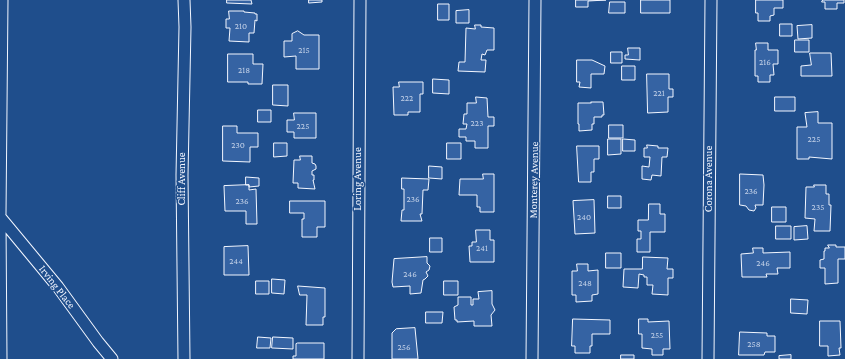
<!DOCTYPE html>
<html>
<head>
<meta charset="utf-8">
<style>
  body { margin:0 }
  canvas { display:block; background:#1f4e8c }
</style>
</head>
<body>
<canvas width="845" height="359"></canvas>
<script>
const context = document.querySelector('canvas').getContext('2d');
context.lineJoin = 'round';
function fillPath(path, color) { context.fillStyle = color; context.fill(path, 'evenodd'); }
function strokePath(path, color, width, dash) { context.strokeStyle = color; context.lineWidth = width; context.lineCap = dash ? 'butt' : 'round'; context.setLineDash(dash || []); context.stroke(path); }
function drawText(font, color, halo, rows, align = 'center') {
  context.font = font + ' "Crimson Pro",serif'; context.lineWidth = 3; context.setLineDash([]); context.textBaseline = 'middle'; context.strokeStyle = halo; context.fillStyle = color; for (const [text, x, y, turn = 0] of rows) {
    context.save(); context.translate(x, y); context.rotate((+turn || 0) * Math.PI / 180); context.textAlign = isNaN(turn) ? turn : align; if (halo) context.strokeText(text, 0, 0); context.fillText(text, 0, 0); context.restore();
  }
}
const building = new Path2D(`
  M227,0H251L252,4L227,3Z
  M309,0H322V2L309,3Z
  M576,0H606L588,1V7H576Z
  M641,0H670V13H641Z
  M756,0H783V8H774V15L770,16V21H758V13H756Z
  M823,0H844V3H837V9H825V2H822Z
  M610,2H625V13H609Z
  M438,4H449V20H438Z
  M469,10V23H456V11Z
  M229,11H244V12L255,13V14H257V21L255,20L254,33H249V42L229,41L230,28H226V19H229Z
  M780,24H792V36H780Z
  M475,25H481V27L494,28V50H487L485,55L482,54L481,60H486L485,72L458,71L459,62H465L466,28L475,29Z
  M812,25V38L798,39L797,26Z
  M298,31L304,35H319V69H296V56L284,57V41H292V34Z
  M795,40H809V52H795Z
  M756,43H768V50H778V64H773L774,75H770V82H758V76H755V50H756Z
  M628,48H640V60L625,59V55H628Z
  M611,52H622V63H611Z
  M810,53H831L832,76H801V66L811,65Z
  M228,54H253V64H263L262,84H248V82H228Z
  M577,60H592L605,66L604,74H591V88L579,87L580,82H577Z
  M622,66H635V80H622Z
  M647,74H669V89H673V97H668V112L648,113Z
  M433,79L449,80V94L433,93Z
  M399,82H423V94H420V112H408V115H394L393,87H399Z
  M273,85H288V106L273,105Z
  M476,97L487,98L488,117H494V126H488V148H475V141H466V137H459V129H466L467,124H463L464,114H467V103H476Z
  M775,97H795V111H775Z
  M591,102H603L604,115H602V117H594V124H592V130L579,131V124H578V103H591Z
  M258,110H271V122H258Z
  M818,112V123H832V159L809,157V159H797V127H807L805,113Z
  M294,113H316V138H294V132H287V120H294Z
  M609,125H623V138H609Z
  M223,126H237V133H258V147H250V162L223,161Z
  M608,139H621V154L608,155Z
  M623,139L635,140V151H623Z
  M274,143H287V156L274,157Z
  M447,143H461V159H447Z
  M647,145L658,146V148H668L667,157H662L661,176L652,175L651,180L642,179V166L649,167L650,157H644V148H647Z
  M577,146H599V159H594V172H591V182H579Z
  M300,156H312V163L315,164L316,166V169L312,171V175H314V180H313L315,189L298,188V183H293L294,160H300Z
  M429,166L442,167V179L429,178Z
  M483,174H494V212H480V207H477V195H459L460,179H483Z
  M740,174L763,175L764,185L763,205H755L756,208L754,211L749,210L746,206L740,205Z
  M246,177L259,178V186L249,187V185H246Z
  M402,178L429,179L428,190H423L422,214H420L422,221H401L402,210H404V189H402Z
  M249,185V190L256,189L257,224H246V211H225L224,186Z
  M814,185H826V194H829V205H831L830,231H814L815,219L805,218L806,187H814Z
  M608,196H621V208H608Z
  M594,200L595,233L575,234L573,201Z
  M290,201H325V227H317V237H302V219H304V213H290Z
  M649,204H660V214H665V232H650V252H637V239H641V231H638V220H648Z
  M772,207H786V222H772Z
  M776,226H791V239H776Z
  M807,226L808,239L794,240V227Z
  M476,230H490V240H494V262H470L469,246H472V242H476Z
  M430,238H442V252H430Z
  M828,245H836V247H845V259H838V283L825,284V268H820V260L824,259V251H825V248H829Z
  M248,246L249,275H224V247Z
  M753,248H763V253L790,252V268H777L778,274H766L767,277H742L741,254L753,253Z
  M606,253H621V268H606Z
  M427,257V263L430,266L429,270L426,272L428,276L425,279L423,280L421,293L410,294V286L393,287L392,282L394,259Z
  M643,257L668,258L667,269H673V278H668V295L652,294L653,285H647V277H644V275L639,274L638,288L623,287L624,269H642Z
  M577,264H588V271L598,270V294L592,295V301L576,302V295H572V271H577Z
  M272,279L285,280L284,294L272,293Z
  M256,281H269V294H256Z
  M444,281H458V295H444Z
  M298,286L325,288V317H323V325H306L307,295H300Z
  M492,291V304L495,310L491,315L492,326H474V321L457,322V320H455L454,307L458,305V297H471V305H473V299H479L478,292Z
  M791,299L808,300L807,314L791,313Z
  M426,312H443L442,323H426Z
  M573,319L610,320V334H592V346H590V353H575V346H572Z
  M639,319H648V322L669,321L670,349H663V355H652V349L642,348V334H639Z
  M820,321H840L841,348H839L840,355L828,356V346H820Z
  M415,328L418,359H392V333L396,329Z
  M740,332L767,333V336H775V352H765L764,355H739Z
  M258,337L271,338L270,348H257Z
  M273,337L293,338V349L272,348Z
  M298,343H324V359H293V356H296V344Z
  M621,355H634V359H621Z
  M791,355V359H779V356Z`);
const street = new Path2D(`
  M0,214L2,0
  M0,217L58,287L98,342L112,359
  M0,222L1,359
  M184,359L182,175L185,27L184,0
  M358,359L360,0
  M532,359L535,0
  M708,359L711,0`);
const numberNames = [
  ["210",241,26],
  ["215",304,50],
  ["216",765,62],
  ["218",244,70],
  ["221",659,93],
  ["222",407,98],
  ["223",477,123],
  ["225",303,126],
  ["225",814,139],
  ["230",238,145],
  ["236",751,191],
  ["236",413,199],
  ["236",242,201],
  ["235",818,207],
  ["240",584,217],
  ["241",482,248],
  ["244",236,261],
  ["246",763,263],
  ["246",410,274],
  ["248",585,283],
  ["255",657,335],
  ["258",754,344],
  ["256",404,347]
];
const streetNames = [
  ["Cliff Avenue",182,179,-90],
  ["Loring Avenue",358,179,-90],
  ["Corona Avenue",709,179,-90],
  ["Monterey Avenue",534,180,-89],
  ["Irving Place",57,287,52]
];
fillPath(building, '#3563a3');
strokePath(building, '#f2f6ff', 1);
strokePath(street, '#f2f6ff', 13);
strokePath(street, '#1f4e8c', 11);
drawText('9px', '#c3d1e8', null, numberNames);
drawText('11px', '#f2f6ff', '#1f4e8c', streetNames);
</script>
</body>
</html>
